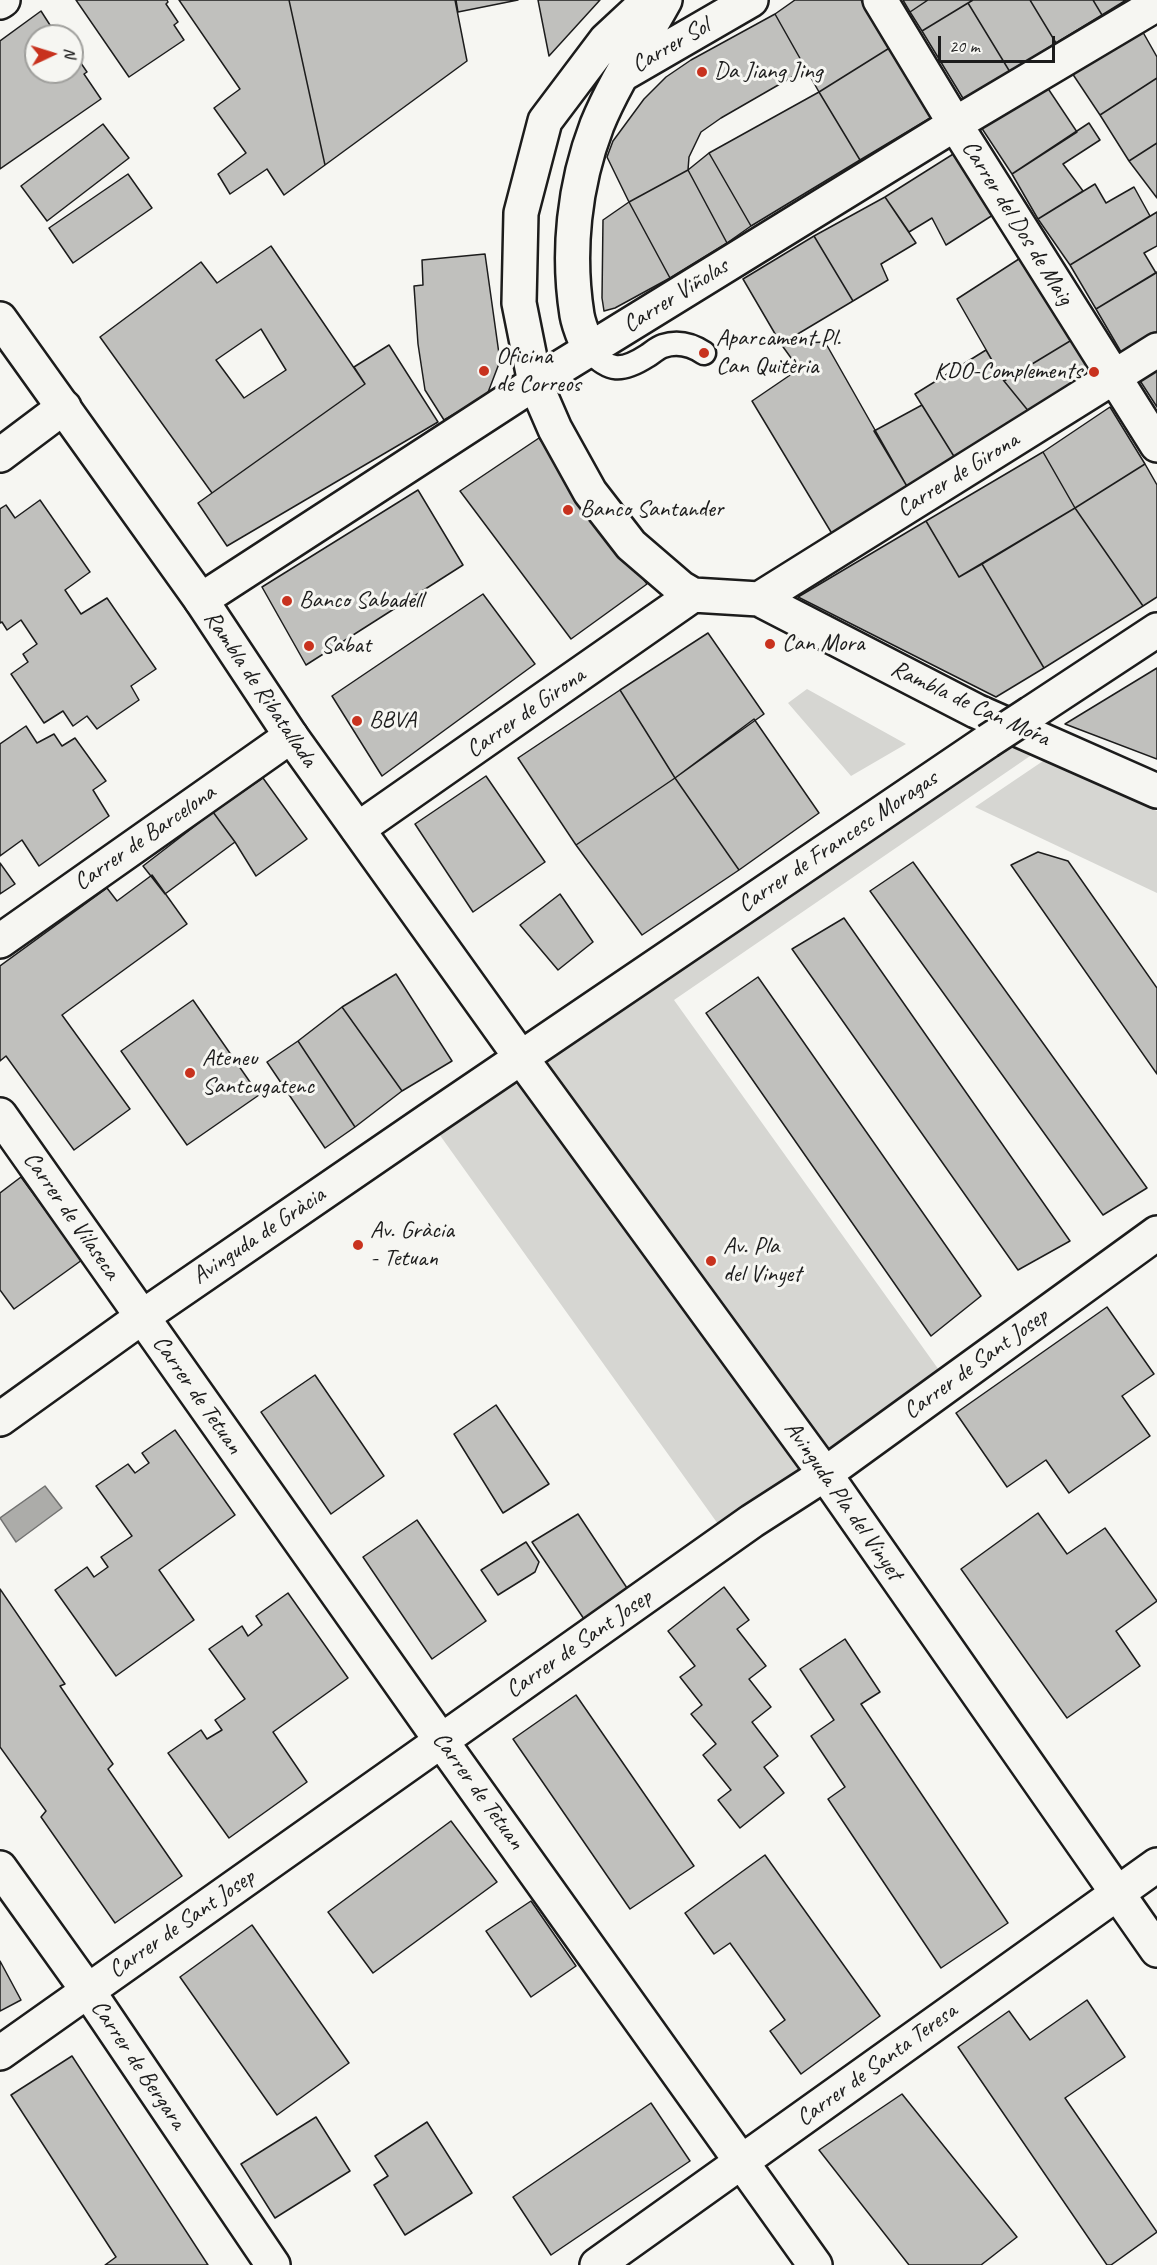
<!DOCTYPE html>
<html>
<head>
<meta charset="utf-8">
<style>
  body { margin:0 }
  #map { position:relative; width:1157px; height:2265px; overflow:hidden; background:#f6f6f2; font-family:Caveat,sans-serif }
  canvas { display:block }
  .north { position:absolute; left:24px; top:24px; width:60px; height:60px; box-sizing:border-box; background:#f6f6f2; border:2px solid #9f9f9c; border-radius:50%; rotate:86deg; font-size:16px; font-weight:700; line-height:24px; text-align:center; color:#1c1c1c }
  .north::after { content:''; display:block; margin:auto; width:21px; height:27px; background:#c8321e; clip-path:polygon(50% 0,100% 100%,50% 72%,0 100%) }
  .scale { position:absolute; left:938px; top:36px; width:117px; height:27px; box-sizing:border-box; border:3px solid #1c1c1c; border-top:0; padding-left:8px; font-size:18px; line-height:21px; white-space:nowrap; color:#1c1c1c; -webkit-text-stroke:4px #f6f6f2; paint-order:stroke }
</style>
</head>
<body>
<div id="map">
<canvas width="1157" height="2265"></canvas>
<div class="north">N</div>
<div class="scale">20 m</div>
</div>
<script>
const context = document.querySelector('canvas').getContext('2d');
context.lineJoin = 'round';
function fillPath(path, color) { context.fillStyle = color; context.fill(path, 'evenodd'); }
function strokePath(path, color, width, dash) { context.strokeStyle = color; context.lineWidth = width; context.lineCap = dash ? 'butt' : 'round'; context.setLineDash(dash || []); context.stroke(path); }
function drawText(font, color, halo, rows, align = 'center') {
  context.font = font + ' Caveat,sans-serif'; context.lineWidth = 6; context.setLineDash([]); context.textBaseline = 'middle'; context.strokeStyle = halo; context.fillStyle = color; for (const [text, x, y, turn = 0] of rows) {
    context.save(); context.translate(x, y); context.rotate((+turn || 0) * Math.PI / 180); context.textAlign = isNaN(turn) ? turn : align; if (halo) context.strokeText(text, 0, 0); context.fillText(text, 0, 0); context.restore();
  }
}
const green = new Path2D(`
  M807,689L906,744L851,776L788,703Z
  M996,736L1033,754L674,1000L949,1384L728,1538L429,1120Z
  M1046,759L1157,811V893L975,807Z`);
const water = new Path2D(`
  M45,1486L62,1508L16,1542L0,1518Z`);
const building = new Path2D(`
  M76,0H167L168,2L166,4L178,22L174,25L184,40L129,77Z
  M179,0H289L325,165L284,195L267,169L230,194L218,174L246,153L214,108L240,89Z
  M289,0H455L467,61L325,165Z
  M456,0H518L458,12Z
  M538,0H600L549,56Z
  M795,0H861L891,47L819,92L775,14Z
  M903,0H928L910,12Z
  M928,0H973L922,31L910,12Z
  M973,0H1030L1056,43L1010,72L968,3Z
  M1030,0H1093L1102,15L1056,43Z
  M1093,0H1126L1102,15Z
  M968,3L1010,72L964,100L922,31Z
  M41,11L57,36H36V72H72V50L87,72L84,74L101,99L0,169V41Z
  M775,14L806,69L721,118L701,132L689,157L688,170L629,202L607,157L613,141L644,99L666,77L691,60Z
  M1140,27L1157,57V78L1100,115L1070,70Z
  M891,47L932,117L860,160L819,92Z
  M1157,78V143L1129,161L1100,115Z
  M1045,84L1077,132L1012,174L981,127Z
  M819,92L860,160L751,226L709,153Z
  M1089,123L1100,140L1063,164L1083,191L1038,219L1012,174Z
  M103,124L129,158L47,221L21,186Z
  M1157,143V198L1129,161Z
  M958,151L996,213L946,245L932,218L909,232L885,197Z
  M709,153L751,226L727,243L688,170Z
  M688,170L727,243L670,278L629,202Z
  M128,174L152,208L73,263L49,228Z
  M1095,184L1106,203L1134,187L1150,216L1070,265L1038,219Z
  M885,197L916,243L881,264L888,280L853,301L814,236Z
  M629,202L670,278L615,308L604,311L602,298L603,220Z
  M1157,212V246L1144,253L1156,273L1096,309L1070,265Z
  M814,236L853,301L781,344L743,279Z
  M271,246L365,384L212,493L100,337L201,262L217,283ZM261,329L286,370L244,398L216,360Z
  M485,254L500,361L487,395L444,420L425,390L418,344L414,286L423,285L422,260Z
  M1022,257L1075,338L1004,381L957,299Z
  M1157,272V336L1124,357L1096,309Z
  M1075,338L1094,372L1030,413L1004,381Z
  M825,342L908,488L834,537L752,401L799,369L781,344Z
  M389,345L438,422L227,546L198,503L365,384L354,367Z
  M986,350L1004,381L1030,413L955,458L915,394Z
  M1157,364V407L1137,376Z
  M922,405L955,458L908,488L874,431Z
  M1110,407L1145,464L1075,508L1043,452Z
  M539,438L647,584L571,639L460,491Z
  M1043,452L1075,508L959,577L926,521Z
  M1145,464L1157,485V597L1143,606L1075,508Z
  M418,490L463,565L306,665L262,587Z
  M40,500L90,572L65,590L81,614L107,598L156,669L131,686L139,700L97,729L87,716L73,726L63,711L44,723L11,674L28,662L23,654L37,644L21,620L7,630L2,622L0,623V509L6,505L15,518Z
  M1075,508L1143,606L1044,668L982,564Z
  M926,521L959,577L982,564L1044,668L996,697L798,597Z
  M483,594L535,664L382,776L332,696Z
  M708,633L764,714L675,778L620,690Z
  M1157,668V759L1065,724Z
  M620,690L675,778L576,845L518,758Z
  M754,719L819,813L739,870L675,778Z
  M26,726L37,743L54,734L62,746L75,738L106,781L93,790L109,816L39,866L22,840L0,856V744Z
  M486,776L545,862L473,912L415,824Z
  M263,778L307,839L256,876L235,842L213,812Z
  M675,778L739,870L642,935L576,845Z
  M213,812L235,842L165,894L143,866Z
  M1038,852L1068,861L1157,988V1074L1011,865Z
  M913,862L1147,1188L1103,1215L870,891Z
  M0,863L15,884L0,894Z
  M152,875L187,924L62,1015L130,1109L74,1150L6,1056L0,1061V966L107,888L117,901Z
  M560,894L593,942L558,970L520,925Z
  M844,918L1070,1241L1018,1270L792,949Z
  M396,974L452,1061L402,1091L342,1007Z
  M758,977L981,1296L931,1336L706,1013Z
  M193,1000L259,1095L187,1145L121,1051Z
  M342,1007L402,1091L355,1127L298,1041Z
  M298,1041L355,1127L325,1148L267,1062Z
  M21,1177L82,1260L14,1309L0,1290V1193Z
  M1107,1307L1154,1374L1122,1396L1150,1436L1069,1493L1046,1460L1007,1487L956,1413Z
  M315,1375L384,1476L331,1514L261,1412Z
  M496,1405L549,1484L503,1513L454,1434Z
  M175,1430L235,1515L159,1570L194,1620L116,1676L55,1590L87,1567L94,1577L108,1567L101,1557L132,1536L96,1486L128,1464L135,1473L149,1463L142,1453Z
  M1038,1513L1067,1554L1105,1528L1157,1601L1116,1631L1140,1666L1067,1718L961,1569Z
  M578,1514L627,1588L584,1619L532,1542Z
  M417,1520L486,1621L432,1659L363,1557Z
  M526,1542L539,1562L535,1572L498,1595L481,1570Z
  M724,1587L749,1620L737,1629L766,1666L749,1679L771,1707L752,1722L778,1756L764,1767L784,1793L740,1828L718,1800L731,1790L703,1755L716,1744L691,1714L702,1705L680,1677L695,1666L668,1631Z
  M0,1589L65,1684L60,1686L113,1764L108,1769L182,1876L115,1923L41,1817L46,1811L0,1747Z
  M288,1593L348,1678L273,1732L307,1782L229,1838L168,1753L201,1730L207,1739L222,1730L215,1720L245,1699L209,1649L242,1626L248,1636L262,1625L256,1616Z
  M845,1639L880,1692L861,1704L1008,1923L941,1968L828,1799L845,1787L811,1736L834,1720L800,1669Z
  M576,1695L694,1866L630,1909L513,1739Z
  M451,1821L497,1882L373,1973L328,1912Z
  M765,1855L880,2016L801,2074L770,2031L785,2020L730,1943L714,1954L685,1913Z
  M531,1901L576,1966L531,1997L486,1931Z
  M252,1925L349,2063L277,2115L180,1977Z
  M0,1961L21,2000L0,2011Z
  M1087,2000L1125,2057L1065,2098L1157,2232L1111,2265H1107L958,2047L1009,2011L1030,2040Z
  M72,2056L208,2265H105L116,2257L11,2095Z
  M902,2094L1017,2237L981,2265H909L819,2150Z
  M651,2103L690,2161L551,2255L513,2197Z
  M316,2117L350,2171L275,2218L241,2164Z
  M427,2122L472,2193L405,2235L374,2185L388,2176L375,2156Z`);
const lane = new Path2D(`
  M589,350C609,372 622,372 647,356C652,353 657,348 663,346C678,341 692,345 704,353`);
const street = new Path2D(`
  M649,0L606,40L545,121L521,213L519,303L535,383L555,429L590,492L631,545L681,588L693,595L759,599L976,711L1157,791
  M880,0L955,124L1157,445
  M0,2L3,0
  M625,73L751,0
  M589,350C585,339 579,327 577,315C567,252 574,185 597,125C615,81 642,42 665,0
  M0,455L64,407
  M759,599L1157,350
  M201,600L535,383L955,124L1157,4
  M358,829L693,595
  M0,941L291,736
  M0,1115L442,1742L815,2265
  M0,1868L88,1991L273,2265
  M0,2053L752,1521L825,1474L1157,1233
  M597,2265L1157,1865`);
const secondary = new Path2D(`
  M0,319L201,600L291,736L514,1048L825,1474L1157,1950
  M1031,713L1157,630
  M0,1419L142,1317L429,1120L988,741`);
const secondaryBridge = new Path2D(`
  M988,741L1031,713`);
const markers = [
  [702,72,6,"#c8321e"],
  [704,353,6,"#c8321e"],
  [484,371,6,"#c8321e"],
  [1094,372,6,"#c8321e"],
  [568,510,6,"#c8321e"],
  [287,601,6,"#c8321e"],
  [770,644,6,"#c8321e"],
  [309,646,6,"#c8321e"],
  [357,721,6,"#c8321e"],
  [190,1073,6,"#c8321e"],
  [358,1245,6,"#c8321e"],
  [711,1261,6,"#c8321e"]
];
const streetNames = [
  ["Carrer Sol",671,46,-30],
  ["Carrer del Dos de Maig",1017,223,58],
  ["Carrer Viñolas",676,296,-32],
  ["Carrer de Girona",958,475,-32],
  ["Rambla de Ribatallada",260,689,56],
  ["Rambla de Can Mora",970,704,25],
  ["Carrer de Girona",526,713,-35],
  ["Carrer de Barcelona",145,838,-35],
  ["Carrer de Francesc Moragas",838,842,-34],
  ["Carrer de Vilaseca",71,1216,55],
  ["Avinguda de Gràcia",259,1236,-34],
  ["Carrer de Sant Josep",976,1364,-36],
  ["Carrer de Tetuan",197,1395,55],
  ["Avinguda Pla del Vinyet",843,1501,55],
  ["Carrer de Sant Josep",579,1644,-35],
  ["Carrer de Tetuan",478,1791,54],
  ["Carrer de Sant Josep",182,1924,-35],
  ["Carrer de Bergara",138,2065,56],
  ["Carrer de Santa Teresa",877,2065,-36]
];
const poiNames = [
  ["Da Jiang Jing",714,72],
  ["Aparcament Pl.",716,339],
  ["Can Quitèria",716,367],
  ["Oficina",496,357],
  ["de Correos",496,385],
  ["KDO-Complements",1082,372,"right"],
  ["Banco Santander",580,510],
  ["Banco Sabadell",299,601],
  ["Can Mora",782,644],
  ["Sabat",321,646],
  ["BBVA",369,721],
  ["Ateneu",202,1059],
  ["Santcugatenc",202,1087],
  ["Av. Gràcia",370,1231],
  ["- Tetuan",370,1259],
  ["Av. Pla",723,1247],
  ["del Vinyet",723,1275]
];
fillPath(green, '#d6d6d2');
fillPath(water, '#acaca9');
strokePath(water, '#727271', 1.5);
fillPath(building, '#c0c0bd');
strokePath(building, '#1c1c1c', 1.5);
strokePath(lane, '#1c1c1c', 27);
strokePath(street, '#1c1c1c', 38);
strokePath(secondary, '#1c1c1c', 38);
strokePath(lane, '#f6f6f2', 22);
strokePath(street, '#f6f6f2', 33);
strokePath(secondary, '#f6f6f2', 33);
strokePath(secondaryBridge, '#1c1c1c', 38, []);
strokePath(secondaryBridge, '#f6f6f2', 33);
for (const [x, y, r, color] of markers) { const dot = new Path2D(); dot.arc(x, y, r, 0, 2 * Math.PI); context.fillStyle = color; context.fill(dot); strokePath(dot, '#f6f6f2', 2); }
drawText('24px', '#1c1c1c', '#f6f6f2', streetNames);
drawText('24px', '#1c1c1c', '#f6f6f2', poiNames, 'left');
</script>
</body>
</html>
